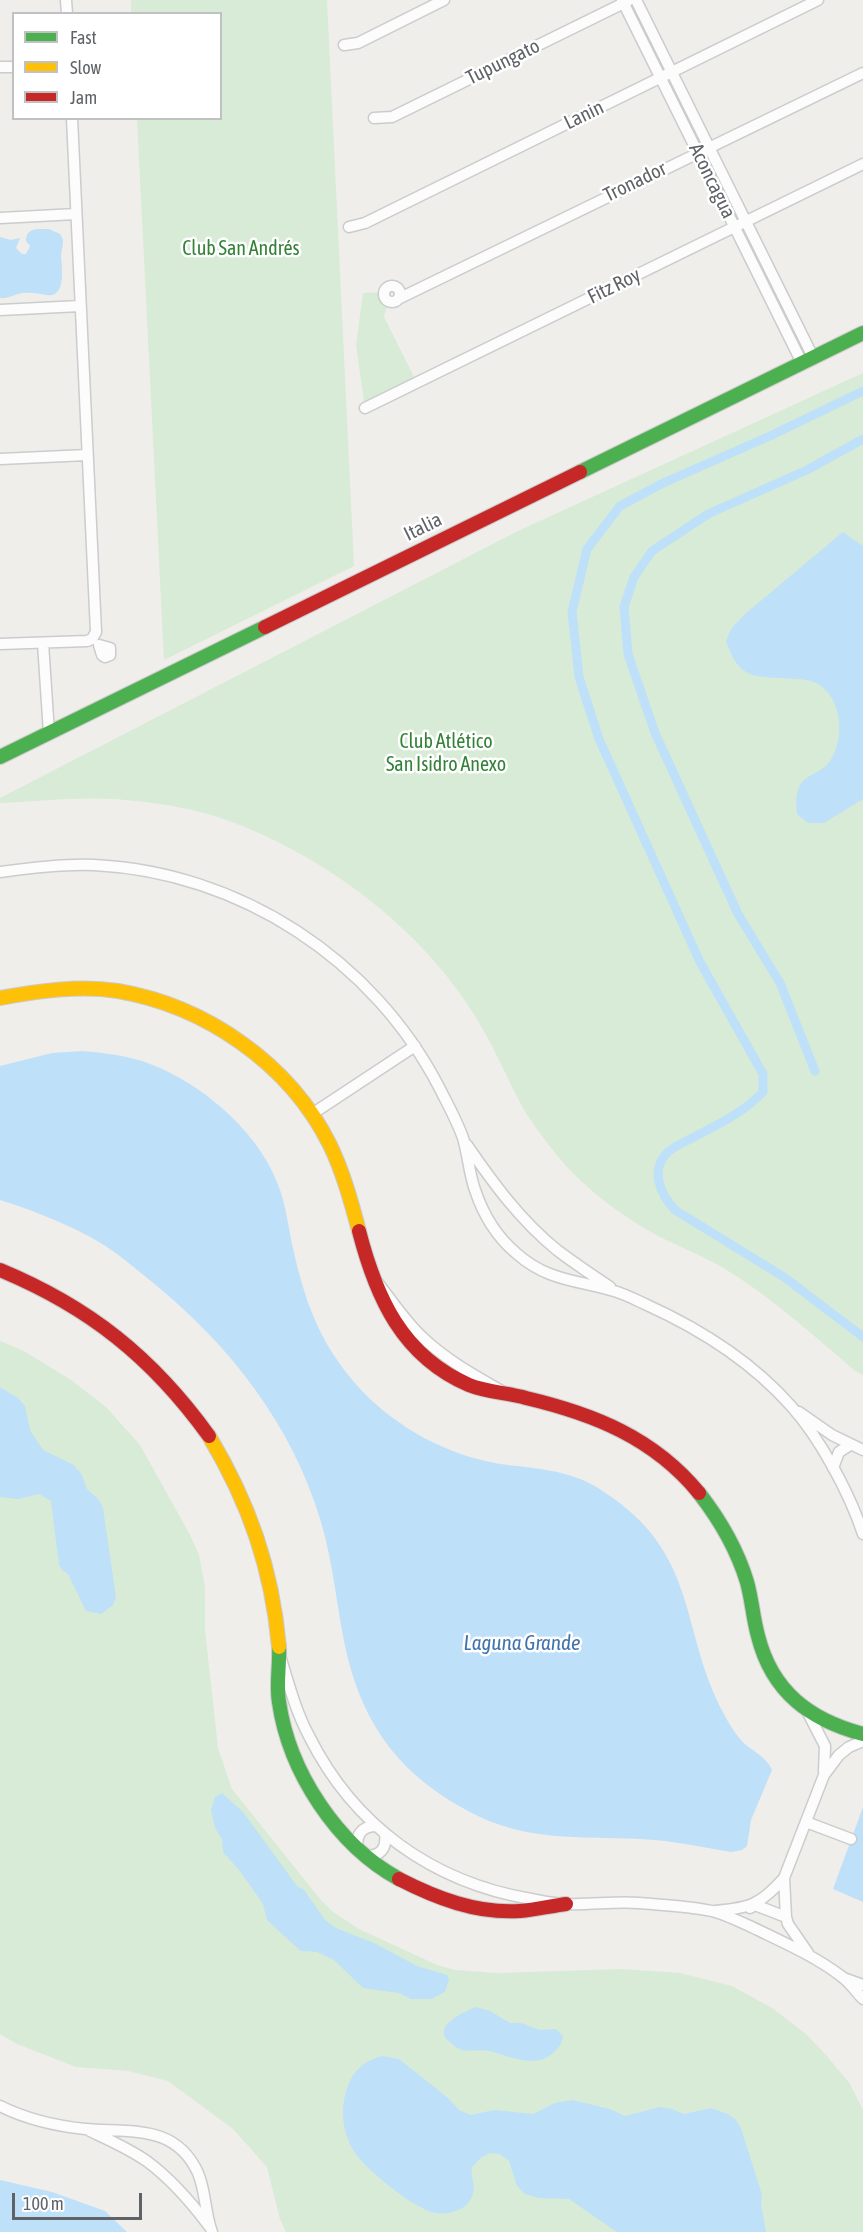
<!DOCTYPE html>
<html>
<head>
<meta charset="utf-8">
<style>
  body { margin:0 }
  #map { position:relative; width:863px; height:2232px; overflow:hidden; background:#efeeea; font-family:"Asap Condensed",sans-serif }
  canvas { display:block }
  .legend { position:absolute; left:12px; top:12px; width:210px; height:108px; box-sizing:border-box; background:#fff; border:2px solid #bfc1c3; margin:0; padding:8px 10px; list-style:none; font-size:18px; color:#5f6368 }
  .legend li { display:flex; align-items:center; gap:12px; height:30px }
  .legend b { width:30px; border:2px solid #bfc1c3 }
  .scale { position:absolute; left:12px; top:2193px; width:130px; height:27px; box-sizing:border-box; border:3px solid #5f6368; border-top:0; padding-left:8px; font-size:18px; line-height:21px; white-space:nowrap; color:#5f6368; -webkit-text-stroke:4px #fff; paint-order:stroke }
</style>
</head>
<body>
<div id="map">
<canvas width="863" height="2232"></canvas>
<ul class="legend">
<li><b style="height:8px;background:#4caf50"></b>Fast</li>
<li><b style="height:8px;background:#ffc107"></b>Slow</li>
<li><b style="height:8px;background:#c62828"></b>Jam</li>
</ul>
<div class="scale">100 m</div>
</div>
<script>
const context = document.querySelector('canvas').getContext('2d');
context.lineJoin = 'round';
function fillPath(path, color) { context.fillStyle = color; context.fill(path, 'evenodd'); }
function strokePath(path, color, width, dash) { context.strokeStyle = color; context.lineWidth = width; context.lineCap = dash ? 'butt' : 'round'; context.setLineDash(dash || []); context.stroke(path); }
function drawText(font, color, halo, rows, align = 'center') {
  context.font = font + ' "Asap Condensed",sans-serif'; context.lineWidth = 5; context.setLineDash([]); context.textBaseline = 'middle'; context.strokeStyle = halo; context.fillStyle = color; for (const [text, x, y, turn = 0] of rows) {
    context.save(); context.translate(x, y); context.rotate((+turn || 0) * Math.PI / 180); context.textAlign = isNaN(turn) ? turn : align; if (halo) context.strokeText(text, 0, 0); context.fillText(text, 0, 0); context.restore();
  }
}
const green = new Path2D(`
  M131,0H327L354,566L164,660L137,119L220,118V14L131,13Z
  M384,292L385,297L388,301L384,317L417,383L365,408L356,345L363,293Z
  M863,373V1375L855,1371C812,1334 770,1296 722,1267C697,1253 669,1243 644,1228C619,1213 592,1193 571,1171C558,1158 531,1123 522,1106C507,1078 494,1047 477,1019C422,928 322,853 221,818C194,809 164,804 136,801C91,795 45,801 0,803V798L518,531Z
  M0,1341L24,1351L71,1380L106,1407L140,1445L189,1533L199,1555L205,1587V1630L218,1748L232,1789L320,1899L333,1912L359,1929L437,1965L455,1970L497,1973L622,1969L680,1973L732,1986L772,2008L806,2034L826,2055L850,2084L863,2110V2232H286L280,2219L267,2167L233,2129L168,2081L128,2071L76,2067L17,2044L0,2034Z`);
const water = new Path2D(`
  M49,229L60,234C66,242 61,247 61,257C62,268 66,298 47,295C39,294 32,292 23,293C15,294 8,299 0,298V237L11,240L20,238L16,248L22,254H26L30,246L26,241C26,227 38,229 49,229Z
  M843,532L863,546V799L824,823H808L797,814C796,804 795,793 801,783C808,774 823,772 830,761C845,739 843,697 816,683C810,680 801,679 794,679C756,676 740,682 726,641L731,629L745,614Z
  M83,1051C103,1053 123,1055 142,1061C199,1080 261,1132 280,1190C287,1210 289,1233 294,1253C307,1309 323,1349 363,1392C398,1428 446,1454 495,1463C525,1468 556,1468 585,1481C598,1487 609,1495 621,1504C698,1564 682,1637 724,1714C729,1724 737,1737 746,1745C756,1753 767,1758 772,1770L751,1820L747,1846L742,1850L731,1852C701,1847 670,1840 640,1839C579,1836 526,1842 470,1812C403,1777 365,1729 347,1655C337,1611 334,1566 321,1522C293,1426 229,1344 152,1282C136,1269 121,1256 104,1245C75,1227 33,1210 0,1200V1066L52,1053Z
  M0,1387L18,1398L25,1406L30,1430L43,1450L74,1465L82,1475L87,1489L99,1500L103,1508L116,1597L113,1605L101,1614L86,1611L68,1574L63,1571L59,1565L51,1501L39,1494L18,1499L0,1497Z
  M222,1793L243,1812L297,1886L304,1890L325,1920L336,1928L374,1943L417,1966L447,1975L449,1979L445,1992L431,1999H411L399,1993L363,1988L334,1960L317,1952L301,1951L294,1945L267,1920L263,1904L240,1871L223,1852L222,1839L215,1828L211,1810L215,1797Z
  M863,1807V1902L833,1889Z
  M476,2007L490,2011L510,2023H521L540,2030L556,2029L563,2036C562,2043 560,2046 554,2052C536,2070 510,2056 489,2051C481,2049 471,2052 462,2050C458,2049 453,2045 450,2042C430,2027 465,2011 476,2007Z
  M382,2056L399,2059L448,2098L459,2110L471,2115L494,2110L533,2114L555,2103L572,2100L610,2109L625,2116L660,2107L672,2109L684,2114L711,2108L728,2114L735,2119L741,2128L762,2195L761,2204L766,2232H617L569,2199L539,2198L525,2194L517,2186L509,2161L500,2154L490,2153L482,2157L472,2167C470,2181 479,2187 469,2202C462,2211 447,2215 436,2213C415,2210 364,2168 353,2150C342,2131 340,2109 347,2088C354,2070 364,2061 382,2056Z
  M0,2180L52,2192L105,2211L127,2232H0Z`);
const canal = new Path2D(`
  M863,391L770,436L661,484L620,506L587,549L572,612L579,677L599,739L700,962L763,1074V1092C743,1113 717,1125 692,1138C685,1142 674,1146 668,1152C649,1170 661,1195 675,1210L784,1277L863,1337
  M815,1071L780,983L738,914L655,733L628,654L624,607L634,577L652,551L708,514L807,470L863,439`);
const street = new Path2D(`
  M66,0L67,14
  M622,0L802,363
  M636,0L813,357
  M344,45L358,43L444,0
  M0,67H14
  M72,118L96,632L92,639
  M374,118L392,117L628,1
  M0,218L76,214
  M349,227L365,223L818,0
  M384 294a8 8 0 1 1 16 0a8 8 0 1 1-16 0Z
  M398,299L863,73
  M0,310L80,306
  M365,408L863,164
  M0,459L87,455
  M43,643L49,733
  M0,644L87,641L92,639
  M99,645L110,648V655L105,657L102,655Z
  M0,872C31,868 63,864 94,865C240,872 374,960 440,1089C448,1105 457,1121 463,1138C468,1155 469,1173 475,1190C483,1214 497,1237 516,1253C547,1281 577,1280 614,1291C625,1294 636,1300 647,1305C700,1329 752,1362 791,1406C820,1438 850,1494 863,1534
  M312,1114L415,1046
  M467,1145C493,1183 521,1221 557,1250C574,1263 592,1275 610,1287
  M378,1283C392,1301 405,1321 422,1337C445,1359 472,1374 500,1390
  M799,1412L832,1435L863,1450
  M833,1468L839,1452L850,1445
  M281,1659C289,1685 296,1712 309,1736C354,1826 432,1882 531,1899C542,1901 555,1904 567,1904C591,1905 615,1901 639,1903C663,1905 688,1906 712,1911C727,1915 743,1923 758,1930C787,1944 816,1957 841,1976C850,1982 856,1992 863,1999
  M807,1711L825,1746L824,1772
  M806,1822L851,1839
  M358,1850C355,1836 361,1826 376,1826
  M366,1856C381,1856 387,1848 385,1834
  M750,1908L755,1905L786,1917
  M715,1911C750,1908 760,1905 784,1878
  M808,1953L788,1924L786,1917L784,1878L824,1775L839,1755L849,1747L863,1741
  M846,1979L863,1985
  M0,2106C26,2119 56,2126 85,2129C129,2133 175,2123 198,2173C206,2192 205,2214 212,2232
  M90,2131C109,2140 130,2149 148,2162C172,2180 191,2202 209,2226`);
const fast = new Path2D(`
  M580,472L863,333
  M0,757L265,627
  M699,1493C720,1520 737,1549 747,1582C752,1600 753,1618 758,1636C772,1692 810,1720 863,1734
  M279,1647C280,1665 276,1684 279,1702C289,1772 337,1845 399,1879`);
const slow = new Path2D(`
  M0,998C38,991 79,985 118,991C206,1006 290,1064 330,1145C343,1172 351,1201 359,1231
  M209,1436C249,1503 272,1568 279,1647`);
const jam = new Path2D(`
  M265,627L580,472
  M359,1231C376,1297 402,1356 469,1385C486,1392 508,1393 526,1398C594,1414 654,1438 699,1493
  M0,1270C89,1307 152,1357 209,1436
  M399,1879C436,1898 477,1914 520,1911C535,1910 551,1906 566,1904`);
const streetNames = [
  ["Tupungato",503,62,-26],
  ["Lanin",584,115,-26],
  ["Aconcagua",712,181,64],
  ["Tronador",635,182,-26],
  ["Fitz Roy",614,286,-26],
  ["Italia",423,527,-26]
];
const parkNames = [
  ["Club San Andrés",241,249],
  ["Club Atlético",446,742],
  ["San Isidro Anexo",446,765]
];
const waterNames = [
  ["Laguna Grande",522,1643]
];
fillPath(green, '#d8ebd6');
fillPath(water, '#bfe0f9');
strokePath(canal, '#bfe0f9', 9);
strokePath(street, '#cbcccc', 13);
strokePath(fast, '#cacacb', 16);
strokePath(slow, '#cacacb', 16);
strokePath(jam, '#cacacb', 16);
strokePath(street, '#fdfcfc', 10);
strokePath(fast, '#4caf50', 14);
strokePath(slow, '#ffc107', 14);
strokePath(jam, '#c62828', 14);
drawText('20px', '#5f6368', '#fff', streetNames);
drawText('20px', '#348238', '#fff', parkNames);
drawText('italic 21px', '#4174aa', '#fff', waterNames);
</script>
</body>
</html>
